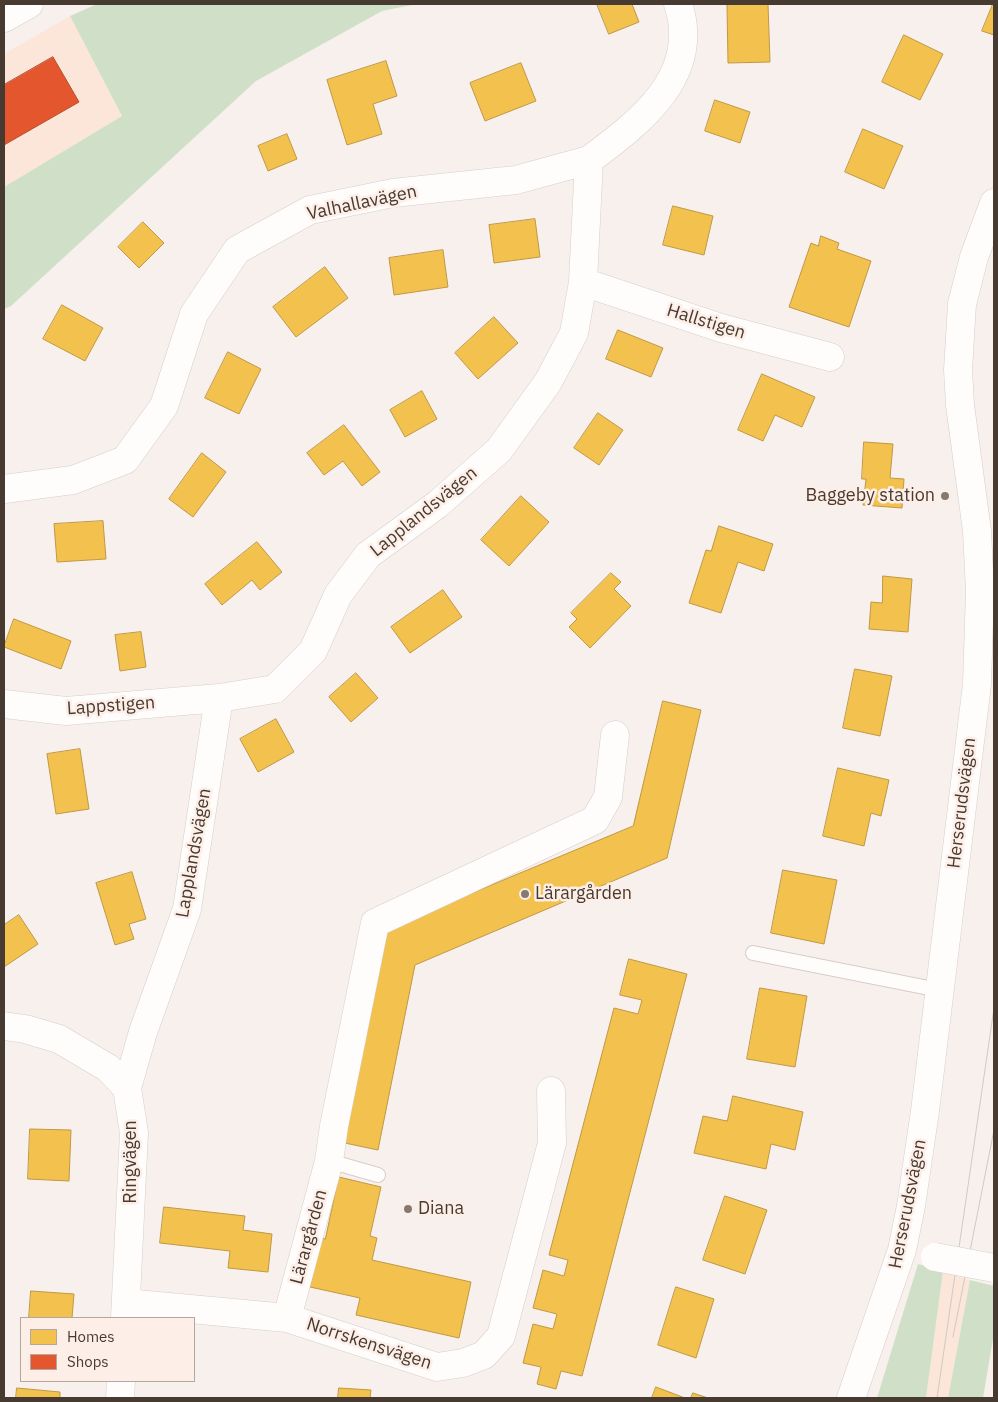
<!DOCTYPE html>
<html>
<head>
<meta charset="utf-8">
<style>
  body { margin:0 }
  #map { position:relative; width:998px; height:1402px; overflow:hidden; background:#f8f0ec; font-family:"IBM Plex Sans",sans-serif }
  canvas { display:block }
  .frame { position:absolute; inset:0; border:5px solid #473a31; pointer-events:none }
  .legend { position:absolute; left:20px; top:1317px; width:175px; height:65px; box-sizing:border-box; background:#fdefe7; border:1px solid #b4a79e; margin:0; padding:6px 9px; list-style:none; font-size:15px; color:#473a31 }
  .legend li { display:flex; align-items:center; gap:10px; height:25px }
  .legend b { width:25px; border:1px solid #b4a79e }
</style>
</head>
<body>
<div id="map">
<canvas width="998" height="1402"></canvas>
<div class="frame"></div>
<ul class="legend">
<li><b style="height:14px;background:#f2c14e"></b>Homes</li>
<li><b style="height:14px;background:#e4572e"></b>Shops</li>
</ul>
</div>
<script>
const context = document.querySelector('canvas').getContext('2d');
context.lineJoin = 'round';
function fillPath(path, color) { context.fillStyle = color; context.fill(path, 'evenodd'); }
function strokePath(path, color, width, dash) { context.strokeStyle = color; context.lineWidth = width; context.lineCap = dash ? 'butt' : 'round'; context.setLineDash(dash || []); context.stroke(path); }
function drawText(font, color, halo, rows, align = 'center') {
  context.font = font + ' "IBM Plex Sans",sans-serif'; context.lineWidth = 5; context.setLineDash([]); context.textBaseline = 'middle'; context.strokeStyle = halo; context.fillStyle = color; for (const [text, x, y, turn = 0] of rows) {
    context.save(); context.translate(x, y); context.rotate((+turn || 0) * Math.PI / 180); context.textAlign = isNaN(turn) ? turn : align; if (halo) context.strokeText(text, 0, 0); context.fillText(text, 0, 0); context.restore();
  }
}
const built = new Path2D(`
  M70,16L122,116L4,187V54Z
  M943,1271L970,1280L948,1398H926Z`);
const green = new Path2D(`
  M97,4H417L382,11L256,81L11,306L4,309V187L122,116L70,16Z
  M918,1264L943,1271L926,1398H877Z
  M970,1280L994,1286V1333L983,1398H948Z`);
const homes = new Path2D(`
  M597,4H632L639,22L609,34Z
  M768,4L770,62L728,63L727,5Z
  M993,4H994V35L982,31Z
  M904,35L943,54L920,100L882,82Z
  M386,61L397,96L373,104L382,134L347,145L327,80Z
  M521,63L536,101L485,121L470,83Z
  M715,100L750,112L740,143L705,131Z
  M863,129L903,146L884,189L845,172Z
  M287,134L297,159L268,171L258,146Z
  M673,206L713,216L704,255L663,245Z
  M535,219L540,257L494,263L489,225Z
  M143,222L164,243L139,268L118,247Z
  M821,236L839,243L837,249L871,261L849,327L789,307L811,243L818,246Z
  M443,250L448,287L394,295L389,258Z
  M325,267L348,298L296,337L273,307Z
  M62,305L103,328L85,361L43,339Z
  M494,317L518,343L478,379L455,353Z
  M618,330L663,348L651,377L606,359Z
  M228,352L261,369L239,414L205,398Z
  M762,374L815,397L802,427L775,415L763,441L738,430Z
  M422,391L437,419L405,437L390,410Z
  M598,413L623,430L599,465L574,448Z
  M344,425L380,472L362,486L343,461L324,475L307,453Z
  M864,442L893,444L890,478L904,479L902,508L863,505L866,479H862Z
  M202,453L226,472L193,517L169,499Z
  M521,496L549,522L509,566L481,540Z
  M103,521L106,559L57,562L54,524Z
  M719,526L773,544L764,571L738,562L721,613L689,603L706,550L711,551Z
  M257,542L282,572L260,590L252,580L222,605L205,584Z
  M611,573L621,582L614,589L631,606L590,648L569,627L577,619L571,613Z
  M883,576L912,579L908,632L869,629L871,602L882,603Z
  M443,590L462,617L410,653L391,627Z
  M14,619L71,641L61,669L4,647Z
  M141,632L146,667L120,671L115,635Z
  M855,669L892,676L880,736L843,728Z
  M356,673L378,698L351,722L329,697Z
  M663,701L701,710L667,858L415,965L378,1150L340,1142L381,931L633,826Z
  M276,719L294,752L258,772L240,739Z
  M80,749L89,809L56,814L47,754Z
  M838,768L889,780L881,816L871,813L864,846L823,836Z
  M783,870L837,880L824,944L771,933Z
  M132,872L146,919L129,924L134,939L115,945L96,883Z
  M19,915L38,944L4,967V925Z
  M629,959L687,974L582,1376L561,1371L556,1389L537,1384L541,1367L523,1363L533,1324L553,1329L557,1314L533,1308L543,1270L564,1276L568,1260L549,1255L614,1008L638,1014L642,1000L620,995Z
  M760,988L807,996L795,1067L747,1059Z
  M733,1096L803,1112L795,1150L771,1144L766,1169L694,1153L703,1116L727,1121Z
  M30,1129L71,1130L69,1181L28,1179Z
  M339,1177L381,1187L370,1236L377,1238L372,1260L471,1282L459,1338L356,1315L360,1298L310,1287L321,1238L325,1239Z
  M725,1196L767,1210L745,1274L703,1260Z
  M164,1207L245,1216L243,1230L272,1234L268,1272L228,1268L230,1251L160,1243Z
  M676,1287L714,1299L696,1358L658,1345Z
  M31,1291L74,1294L72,1318H29Z
  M656,1387L685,1398H652Z
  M17,1388L60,1392V1398H16Z
  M339,1388L371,1390L370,1398H338Z
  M693,1393L708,1398H691Z`);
const shops = new Path2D(`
  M53,57L79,102L4,145V85Z`);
const service = new Path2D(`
  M753,953L939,990
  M329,1161L378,1175`);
const minor = new Path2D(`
  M583,282L721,328L830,357
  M4,489L73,480L125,460L164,406L194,314L237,250L310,210L393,193L516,180L589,160
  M4,704L66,711L219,698
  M4,1026L25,1029L59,1039L108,1068L127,1088L134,1133L125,1318
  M127,1088L143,1032L187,909L219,698L275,689L313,651L338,595L368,555L438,504L499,450L548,382L574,333L583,282L589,160C639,123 702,76 678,4
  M126,1303L287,1318L437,1367L463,1363L484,1355L501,1336L552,1143L551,1091
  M287,1318L329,1161L334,1126L375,923L595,820L608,797L615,735
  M120,1398L121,1381
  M851,1398L902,1250L911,1206L925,1111L977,684L980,591L977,531L960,405L958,370L962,304L974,257L994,203`);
const secondary = new Path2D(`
  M4,18L29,4`);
const tram = new Path2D(`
  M953,1337L994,1130
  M937,1398L994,1008`);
const minorBridge = new Path2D(`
  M935,1257L994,1268`);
const markers = [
  [945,496,5,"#857a72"],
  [525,894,5,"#857a72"],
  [408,1209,5,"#857a72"]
];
const streetNames = [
  ["Valhallavägen",362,203,-12],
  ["Hallstigen",706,322,17],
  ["Lapplandsvägen",424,512,-39],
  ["Lappstigen",111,706,-4],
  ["Herserudsvägen",962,803,-83],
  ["Lapplandsvägen",194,853,-80],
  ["Ringvägen",131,1162,-90],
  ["Herserudsvägen",908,1204,-79],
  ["Lärargården",309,1237,-75],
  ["Norrskensvägen",369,1344,18]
];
const poiNames = [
  ["Baggeby station",935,496,"right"],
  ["Lärargården",535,894],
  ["Diana",418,1209]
];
fillPath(built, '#fbe6d9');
fillPath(green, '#d0e0c8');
fillPath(homes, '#f2c14e');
strokePath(homes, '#bf9845', 1);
fillPath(shops, '#e4572e');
strokePath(shops, '#b54e2f', 1);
strokePath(service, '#d7cdc8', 16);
strokePath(minor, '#d7cdc8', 29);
strokePath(secondary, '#d7cdc8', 29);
strokePath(service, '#fefdfc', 14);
strokePath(minor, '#fefdfc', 28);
strokePath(secondary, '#fefdfc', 28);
strokePath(tram, '#cdcac8', 1);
strokePath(minorBridge, '#d7cdc8', 29, []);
strokePath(minorBridge, '#fefdfc', 28);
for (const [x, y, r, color] of markers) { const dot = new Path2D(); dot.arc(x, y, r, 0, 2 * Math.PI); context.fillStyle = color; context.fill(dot); strokePath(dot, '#fdefe7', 2); }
drawText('18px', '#473a31', '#fdefe7', streetNames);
drawText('18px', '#473a31', '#fdefe7', poiNames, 'left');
</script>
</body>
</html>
